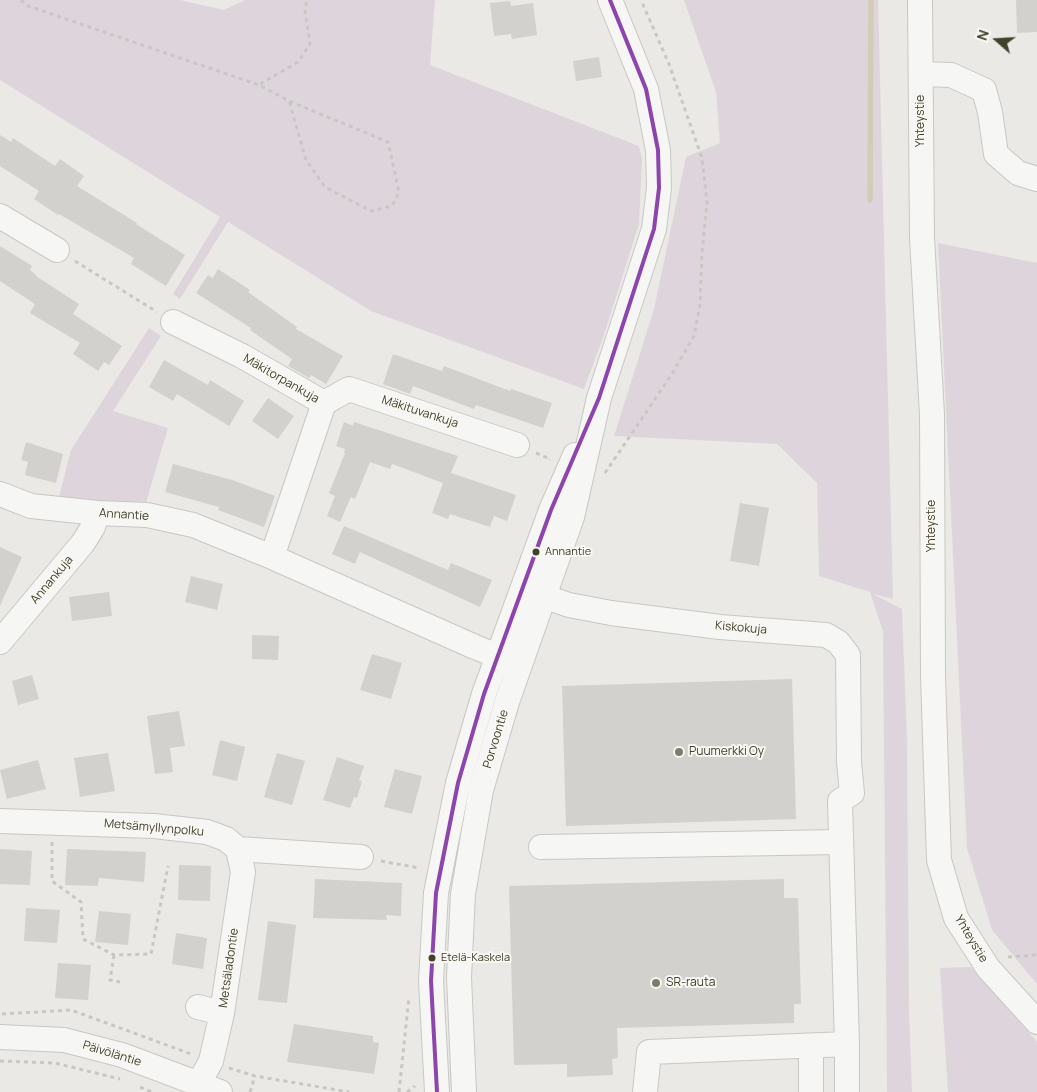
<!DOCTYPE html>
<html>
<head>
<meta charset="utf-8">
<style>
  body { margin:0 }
  #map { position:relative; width:1037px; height:1092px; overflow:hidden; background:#eae9e5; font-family:Manrope,sans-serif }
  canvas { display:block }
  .north { position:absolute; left:972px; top:15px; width:50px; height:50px; -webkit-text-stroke:4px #f8f7f3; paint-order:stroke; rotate:289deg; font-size:14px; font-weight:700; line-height:20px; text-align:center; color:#42412c }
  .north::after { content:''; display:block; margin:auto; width:18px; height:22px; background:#42412c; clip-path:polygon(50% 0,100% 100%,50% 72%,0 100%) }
</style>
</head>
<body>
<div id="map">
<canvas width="1037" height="1092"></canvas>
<div class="north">N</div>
</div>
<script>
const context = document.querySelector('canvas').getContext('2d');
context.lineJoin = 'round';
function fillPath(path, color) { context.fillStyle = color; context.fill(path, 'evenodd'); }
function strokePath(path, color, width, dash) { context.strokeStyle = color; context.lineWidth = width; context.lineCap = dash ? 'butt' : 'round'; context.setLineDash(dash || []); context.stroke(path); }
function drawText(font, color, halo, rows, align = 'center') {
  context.font = font + ' Manrope,sans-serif'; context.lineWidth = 4; context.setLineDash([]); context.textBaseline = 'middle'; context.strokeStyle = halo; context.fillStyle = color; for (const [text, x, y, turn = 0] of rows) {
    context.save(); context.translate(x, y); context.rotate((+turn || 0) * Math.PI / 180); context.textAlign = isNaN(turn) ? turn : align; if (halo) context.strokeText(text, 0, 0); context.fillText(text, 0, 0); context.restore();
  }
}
const green = new Path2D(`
  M0,0H180L224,10L245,0H435L430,65L639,146L642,159L639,224L604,335L584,389L371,311L228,222L180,299L173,294L220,217L0,80Z
  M684,0H878L893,599L873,594L902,609L907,740L909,1009L912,1092H887L883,632L870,592L819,576L817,483L777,444L614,436L654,309L686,157L720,143L716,92Z
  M938,243L1037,263V984L992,930L967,848Z
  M149,328L161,336L113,411L168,428L145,506L58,501L71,450Z
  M971,967L1037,1042V1092H948L940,968Z`);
const stream = new Path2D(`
  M870,200L871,0`);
const building = new Path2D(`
  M1016,0H1037V32L1017,33Z
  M510,1L511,6L533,3L537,35L512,39L511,34L494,36L490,3Z
  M599,57L602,77L576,81L573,61Z
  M0,135L11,142L13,138L55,166L60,159L84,176L77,186L137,223L136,224L185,255L166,286L131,264L134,258L59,214L58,215L34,199L39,191L0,166Z
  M0,246L32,266L30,270L36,275V276L79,304L73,314L122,346L109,365L104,362L98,371L73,354L80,343L30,313L35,304L0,281Z
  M218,269L250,290L248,292L297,327L296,329L343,356L326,384L311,375L309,378L288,366L292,359L250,330L251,328L196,293L208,275L213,278Z
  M393,354L442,371L444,366L510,391L511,389L552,403L543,428L476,405L474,409L413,386L410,394L383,384Z
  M164,360L208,385L210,380L244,401L229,426L177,394L173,401L149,387Z
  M268,398L294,416L278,439L252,421Z
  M344,422L353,426L354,422L458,456L451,473L516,495L507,521L494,516L490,527L450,514L448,519L432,513L443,483L392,464L390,469L370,462L355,499L351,497L340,522L327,516L335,496L329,493L345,453H344L345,449L336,446Z
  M26,442L63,454L56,483L25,475L28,462L21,460Z
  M173,464L232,480L275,496L264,527L218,510L219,507L165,492Z
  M740,503L769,508L759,566L730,561Z
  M344,526L448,570L451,563L492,580L480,607L360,552L355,564L332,554Z
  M0,547L22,557L0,606Z
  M191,576L223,584L217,610L185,602Z
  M109,592L112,616L72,621L69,597Z
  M252,635L279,636L278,660L252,659Z
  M372,654L402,663L391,699L360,690Z
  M32,675L39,699L18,705L12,681Z
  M792,679L796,819L566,826L562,686Z
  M179,711L185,746L170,748L173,772L155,774L147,716Z
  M220,740L245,747L237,781L212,775Z
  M108,753L115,791L80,797L74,758Z
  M277,753L305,761L292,805L264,797Z
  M337,757L364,766L359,780L362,781L357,798L354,797L350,808L323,800Z
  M38,760L46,789L7,799L0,770Z
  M395,769L422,776L412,814L384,807Z
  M0,849L32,851L30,885L0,884Z
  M67,849L146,852L144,882L99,878L98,886L65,885Z
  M179,865L211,866L210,901L178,900Z
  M315,879L402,883L401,916L386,915L387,920L313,918Z
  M784,879V898H798L801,1004H794V1023L617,1028L618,1058L612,1059L613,1075L567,1077V1064L514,1065L509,886Z
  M26,908L60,910L57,943L24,941Z
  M99,911L131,914L128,945L95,942Z
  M268,921L296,925L287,1003L258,1000Z
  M176,933L207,938L203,969L172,964Z
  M58,963L91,965L88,1000L55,998Z
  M294,1024L373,1036V1042L379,1043L374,1074L287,1062Z`);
const path = new Path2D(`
  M21,0L28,6L259,85L289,101L388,142L399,192L392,206L371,211L325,187L306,160L289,101
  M260,84L298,62L310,44L305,10L307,0
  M75,261L157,312
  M536,453L550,459L549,460
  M605,473L672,374L694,336L700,305L702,254L707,202L702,158L669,64L641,0
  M52,842V881L81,902L83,939L114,955L151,954L168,866
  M381,861L419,868
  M114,955L110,980L120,982
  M1008,957L1037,955
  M2,1014L71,1010L191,1054
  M0,1061L55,1063L120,1079
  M229,1068L255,1076L349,1092
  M140,1087L152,1092
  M250,1092L255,1076
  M399,1092L409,997
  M407,1092L415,1086`);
const minor = new Path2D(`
  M920,0L922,238L932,415L933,676L939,860L956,918L988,968L1037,1022
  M921,74L951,75L984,90L990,112L996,154L1018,173L1037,179
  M0,216L57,250
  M173,322L242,356L324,403L272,557
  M324,403L349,389L517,445
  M0,494L31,506L97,513L147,515L193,525L272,557L475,647L512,662
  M522,589L569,605L611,613L720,627L826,635L838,642L848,655L849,762L852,793L840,801L847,1044L649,1052L645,1092
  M0,642L83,543L93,527L97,513
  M0,821L154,826L207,832L226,839L238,849L361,857
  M541,847L841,842
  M198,1007L222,1013
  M0,1037L64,1040L122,1055L220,1092
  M847,1044V1092
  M811,1046V1092
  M199,1083L211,1061L222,1013L243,872L238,849
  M437,1092L431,981L436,893L458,783L484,694L551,510L575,455
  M464,1092L459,977L463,894L481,790L507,702L572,517L599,398L654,229L659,188L658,150L646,89L610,0`);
const bus1 = new Path2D(`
  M437,1092L431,981L436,893L458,783L484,694L551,510L599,398L654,229L659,188L658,150L646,89L610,0`);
const markers = [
  [536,552,4.5,"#42412c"],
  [679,752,5,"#7d7c6d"],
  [432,958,4.5,"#42412c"],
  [656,983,5,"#7d7c6d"]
];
const busNames = [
  ["Annantie",545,552],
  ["Etelä-Kaskela",441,958]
];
const streetNames = [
  ["Yhteystie",921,121,-90],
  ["Mäkitorpankuja",281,379,30],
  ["Mäkituvankuja",420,412,18],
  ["Annantie",124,515,4],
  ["Yhteystie",932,526,-90],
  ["Annankuja",52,580,-50],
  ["Kiskokuja",741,628,5],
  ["Porvoontie",496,739,-73],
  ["Metsämyllynpolku",154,828,5],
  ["Yhteystie",971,939,59],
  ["Metsäladontie",229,968,-82],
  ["Päivöläntie",112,1054,17]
];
const poiNames = [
  ["Puumerkki Oy",689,752],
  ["SR-rauta",666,983]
];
fillPath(green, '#ded5dc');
strokePath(stream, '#d3ccb5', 5.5);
fillPath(building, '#d2d1cd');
strokePath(minor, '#c8c7c3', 26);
strokePath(path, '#c8c8c3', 3, [4, 4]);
strokePath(minor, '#f6f6f4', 24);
strokePath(bus1, '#8e44ad', 4);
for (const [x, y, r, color] of markers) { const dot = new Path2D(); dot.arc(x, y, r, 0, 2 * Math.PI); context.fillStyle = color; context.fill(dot); strokePath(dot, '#f8f7f3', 2); }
drawText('11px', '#42412c', '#f8f7f3', busNames, 'left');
drawText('12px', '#42412c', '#f8f7f3', streetNames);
drawText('12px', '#42412c', '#f8f7f3', poiNames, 'left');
</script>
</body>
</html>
